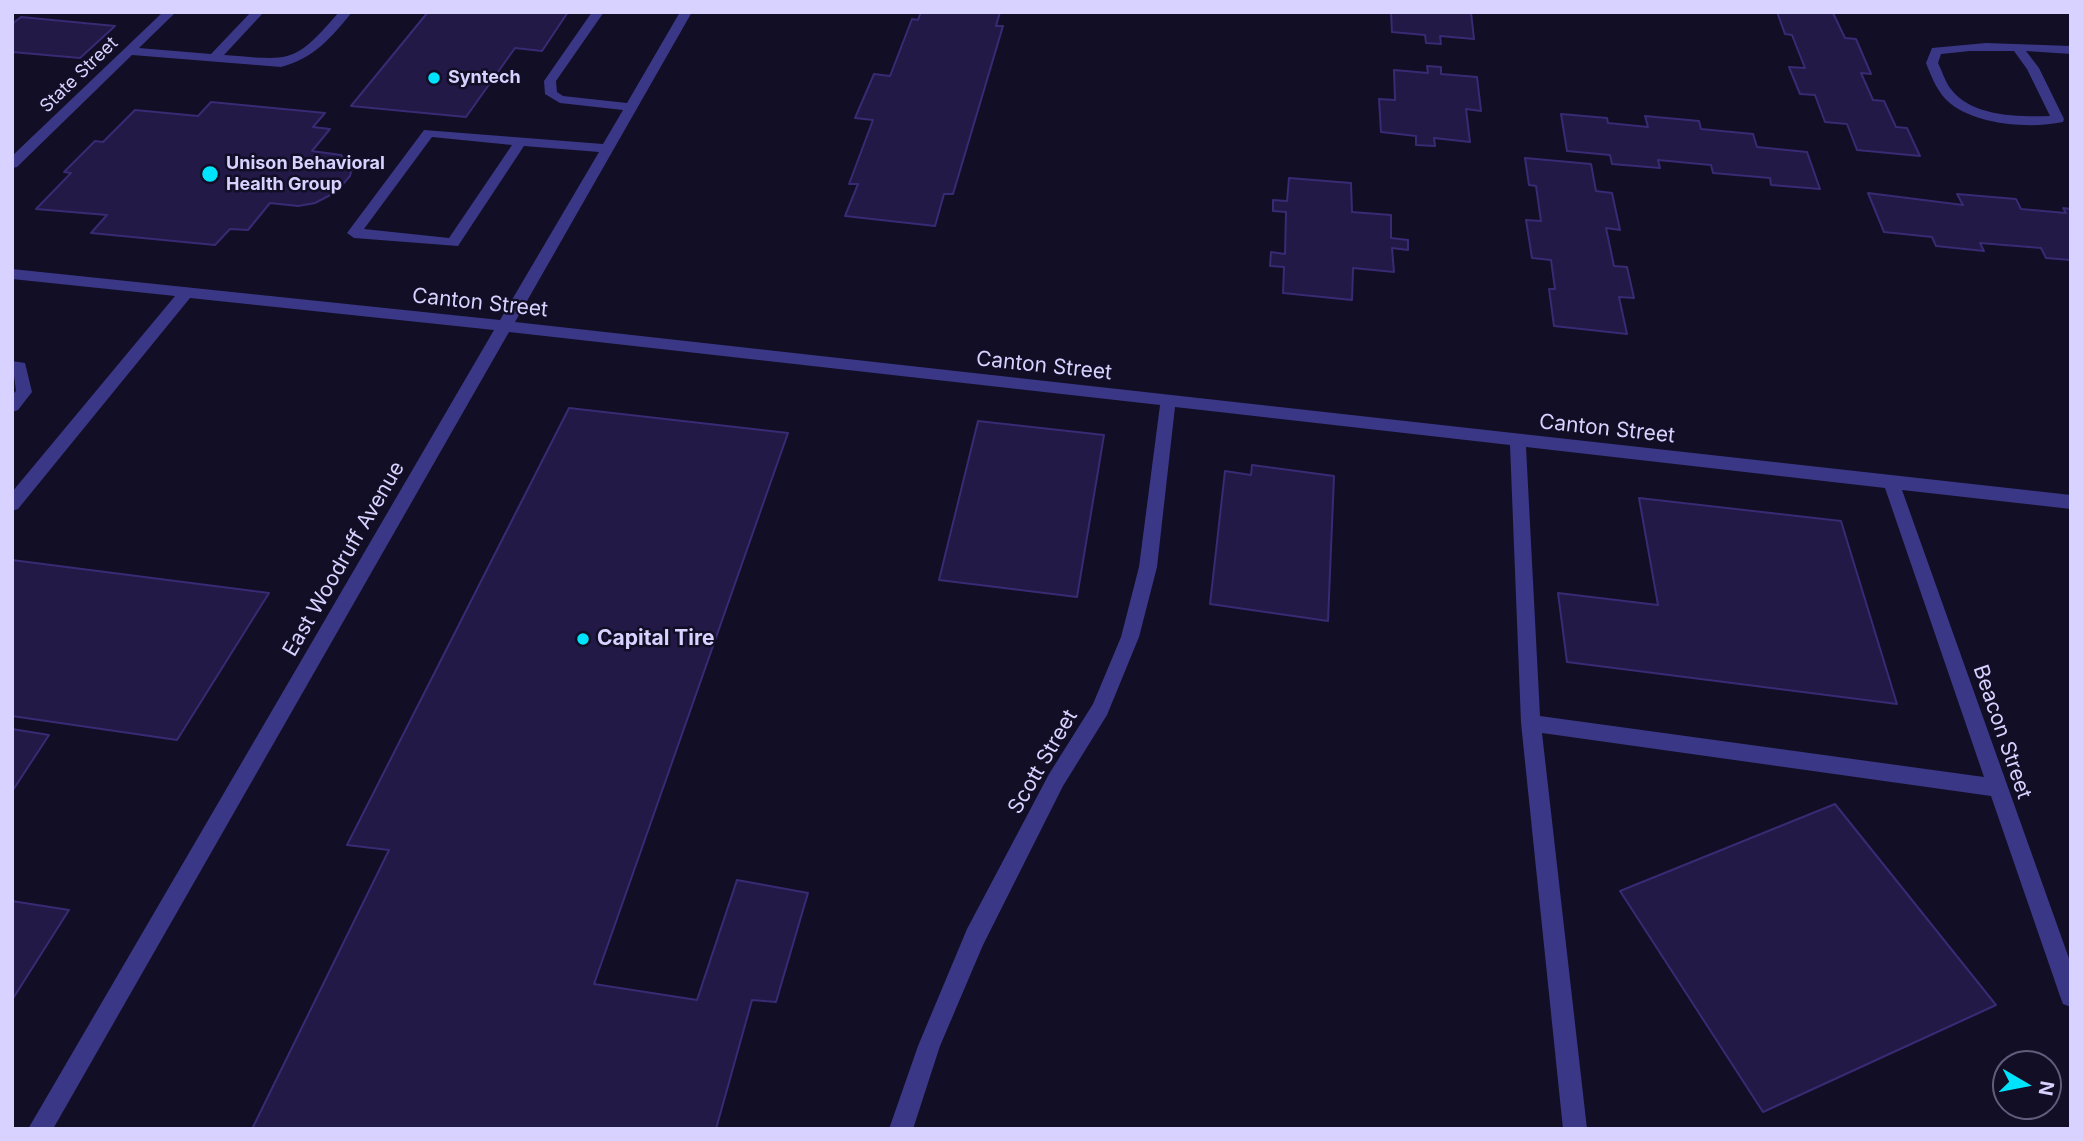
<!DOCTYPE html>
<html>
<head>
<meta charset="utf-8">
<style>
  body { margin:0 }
  #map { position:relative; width:2083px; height:1141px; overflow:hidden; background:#120e25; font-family:Inter,sans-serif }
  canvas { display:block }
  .frame { position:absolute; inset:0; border:14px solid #d7d2ff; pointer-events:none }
  .north { position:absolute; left:1992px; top:1050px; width:70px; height:70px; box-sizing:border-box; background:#120e25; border:2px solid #615c7c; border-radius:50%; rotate:100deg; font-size:19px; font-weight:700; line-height:28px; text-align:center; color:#d7d2ff }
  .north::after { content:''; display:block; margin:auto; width:24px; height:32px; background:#00e3fd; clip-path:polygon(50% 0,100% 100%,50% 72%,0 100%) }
</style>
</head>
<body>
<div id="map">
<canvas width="2083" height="1141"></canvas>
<div class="frame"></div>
<div class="north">N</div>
</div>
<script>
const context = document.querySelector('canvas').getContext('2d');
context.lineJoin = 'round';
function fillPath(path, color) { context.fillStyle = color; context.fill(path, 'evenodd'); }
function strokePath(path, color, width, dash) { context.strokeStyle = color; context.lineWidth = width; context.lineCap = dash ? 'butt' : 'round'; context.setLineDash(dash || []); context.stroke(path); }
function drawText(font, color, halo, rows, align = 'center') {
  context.font = font + ' Inter,sans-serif'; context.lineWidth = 5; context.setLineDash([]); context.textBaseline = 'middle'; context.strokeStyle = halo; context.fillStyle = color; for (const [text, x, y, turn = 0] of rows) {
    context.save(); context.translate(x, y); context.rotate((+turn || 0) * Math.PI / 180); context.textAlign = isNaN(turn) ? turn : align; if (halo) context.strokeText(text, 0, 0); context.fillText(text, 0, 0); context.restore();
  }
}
const building = new Path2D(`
  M428,12H568L542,51L515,48L466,117L351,106Z
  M921,12H1000L996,26H1003L953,194H944L935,226L845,216L858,184H849L873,120L855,118L874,74L890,76L912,19L918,20Z
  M1391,12H1471L1474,39L1440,36L1441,44L1426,43L1425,35L1392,32Z
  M1777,12L1833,13L1845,38L1856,39L1871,74L1861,73L1873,100L1884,101L1896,127L1907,128L1920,156L1857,150L1847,124L1825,122L1815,95L1800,94L1789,67L1805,68L1792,35L1785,34Z
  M21,17L115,26L80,58L12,52V24Z
  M1427,66L1441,67V74L1477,77L1481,111L1466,109L1470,142L1434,138L1435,146L1416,145V136L1381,132L1379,99L1395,100L1394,70L1428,73Z
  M211,102L325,113L313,127L330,129L312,151L341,155L352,168L350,176L336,192L315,203L298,206L270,203L248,230L230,229L215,245L91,233L107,215L36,209L71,173L64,172L95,141L103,142L135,110L198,116Z
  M1561,114L1607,118L1608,123L1648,127L1645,116L1699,121L1701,129L1753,134L1757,147L1807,152L1820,189L1771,185L1770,178L1713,173L1711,165L1658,160L1660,168L1612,164L1610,155L1567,151Z
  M1525,158L1591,164L1596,191L1612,193L1620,230L1606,228L1614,266L1627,267L1634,298L1619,297L1627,334L1554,326L1549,289H1555L1551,260L1532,258L1526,220L1541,221L1536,186L1529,185Z
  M1289,178L1351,183L1352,212L1391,215V238L1408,240V250L1392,248L1394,272L1353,268L1352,300L1283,293L1284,267L1270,266L1271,252L1285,254L1286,212L1273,211V200L1287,201Z
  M1868,193L1963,205L1957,194L2016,199L2021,209L2066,213L2063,208L2071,209V260L2046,258L2041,248L1980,243L1984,251L1936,246L1932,237L1884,232Z
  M569,408L788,433L594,984L697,1000L737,880L808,893L776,1002L752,1000L716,1129H252L389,850L347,845Z
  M978,421L1104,435L1077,597L939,580Z
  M1252,465L1334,476L1328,621L1210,604L1225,471L1251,475Z
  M1639,498L1841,521L1897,704L1567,662L1558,593L1658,605Z
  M12,560L269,593L177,740L12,716Z
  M12,729L49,735L13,790H12Z
  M1835,804L1996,1005L1763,1112L1620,891Z
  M12,901L69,910L12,1000Z`);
const minor = new Path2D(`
  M163,12H176L139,48L211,54L251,12H264L224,55C292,60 293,65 339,12H352C332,37 313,59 281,67L132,55L17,167L12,168V156Z
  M592,12H604L556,81L557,92L563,96L627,103L680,12H692L515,322L2071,495V509L1902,490L2071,964V1007L2063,1004L2060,996L1991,796L1542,733L1587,1129H1563L1521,723L1510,445L1175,407L1157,567L1139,637L1107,715L1063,786L983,945L940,1046L913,1129H889L918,1046L967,929L1049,774L1093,704L1121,637L1139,567L1160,405L509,332L53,1129H28L494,330L190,298L18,509L12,511V492L175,296L12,279V269L500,320L599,152L524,146L458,246L354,238L347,233L424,130L603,144L623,110L560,103L545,94L544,81ZM432,137L512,145L449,238L364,229ZM1526,447L1885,488L1984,777L1540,716Z
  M1986,43L2071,46V54L2026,51L2039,68L2064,119L2063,122C2031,129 1978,125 1951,104C1938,94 1932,78 1926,63L1932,48ZM1970,51H2014L2027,69L2050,116C2019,117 1971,117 1950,88C1945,81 1942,71 1938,63L1941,54Z
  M12,361L25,363L32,392L18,410L12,412V395L16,391Z`);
const markers = [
  [434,78,7,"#00e3fd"],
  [210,174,9,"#00e3fd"],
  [583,639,7,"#00e3fd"]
];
const farStreetnames = [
  ["State Street",79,75,-44]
];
const farPoinames = [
  ["Syntech",448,78],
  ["Unison Behavioral",226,164],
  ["Health Group",226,185]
];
const streetNames = [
  ["Canton Street",480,303,6],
  ["Canton Street",1044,366,6],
  ["Canton Street",1607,429,6],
  ["East Woodruff Avenue",344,559,-60],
  ["Beacon Street",2002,732,71],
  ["Scott Street",1043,762,-60]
];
const poiNames = [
  ["Capital Tire",597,639]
];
fillPath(building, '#221947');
strokePath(building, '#392a74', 2);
fillPath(minor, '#3a3786');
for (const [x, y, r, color] of markers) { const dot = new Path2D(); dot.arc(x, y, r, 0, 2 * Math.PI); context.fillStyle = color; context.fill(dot); strokePath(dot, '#120e25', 2.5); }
drawText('18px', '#d7d2ff', '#120e25', farStreetnames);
drawText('bold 18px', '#d7d2ff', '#120e25', farPoinames, 'left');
drawText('21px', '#d7d2ff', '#120e25', streetNames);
drawText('bold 21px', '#d7d2ff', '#120e25', poiNames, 'left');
</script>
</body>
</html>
